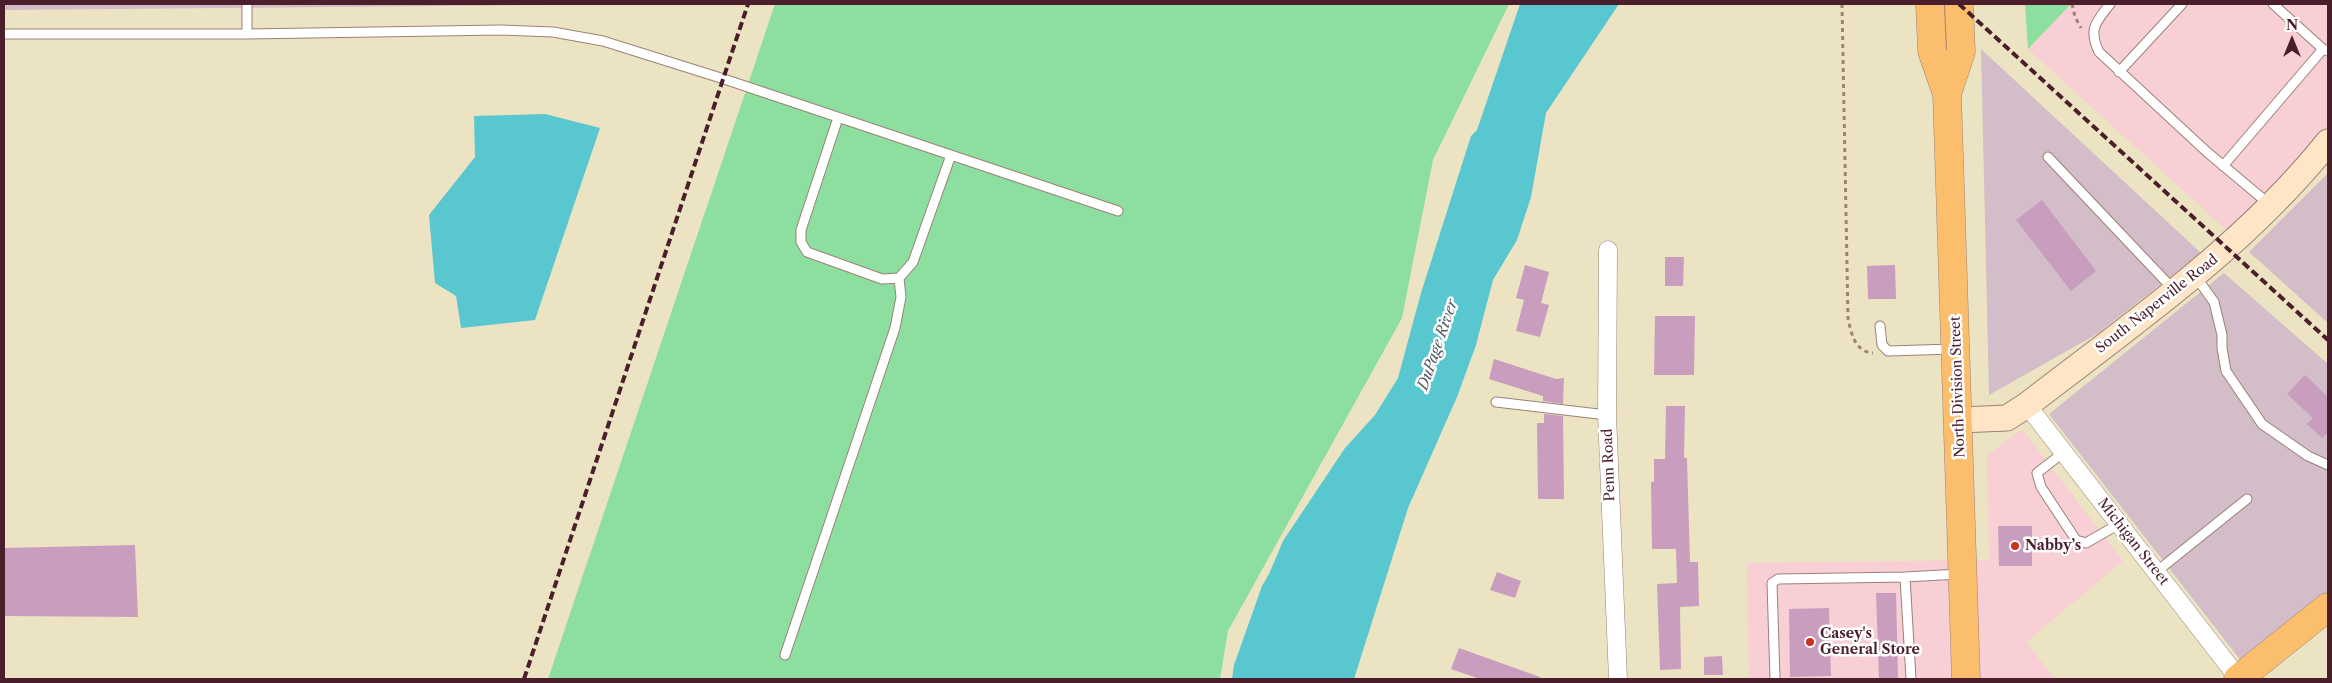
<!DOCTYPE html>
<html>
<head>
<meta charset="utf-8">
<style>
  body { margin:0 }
  #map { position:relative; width:2332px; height:683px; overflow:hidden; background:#ece3c3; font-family:"Libre Caslon Text",serif }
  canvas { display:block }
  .frame { position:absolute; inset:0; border:5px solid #4a1f2b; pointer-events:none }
  .north { position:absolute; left:2267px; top:15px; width:50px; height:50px; -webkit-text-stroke:4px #fff; paint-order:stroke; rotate:0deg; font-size:14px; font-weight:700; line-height:20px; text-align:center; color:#4a1f2b }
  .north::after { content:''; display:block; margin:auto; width:18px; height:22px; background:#4a1f2b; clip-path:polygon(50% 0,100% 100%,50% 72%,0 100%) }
</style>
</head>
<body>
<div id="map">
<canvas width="2332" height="683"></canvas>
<div class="frame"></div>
<div class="north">N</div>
</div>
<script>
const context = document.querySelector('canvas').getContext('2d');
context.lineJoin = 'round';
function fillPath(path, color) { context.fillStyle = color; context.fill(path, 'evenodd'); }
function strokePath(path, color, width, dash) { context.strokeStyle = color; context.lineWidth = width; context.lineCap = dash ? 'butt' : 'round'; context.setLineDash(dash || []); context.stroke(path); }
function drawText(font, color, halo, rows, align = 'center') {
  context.font = font + ' "Libre Caslon Text",serif'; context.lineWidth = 5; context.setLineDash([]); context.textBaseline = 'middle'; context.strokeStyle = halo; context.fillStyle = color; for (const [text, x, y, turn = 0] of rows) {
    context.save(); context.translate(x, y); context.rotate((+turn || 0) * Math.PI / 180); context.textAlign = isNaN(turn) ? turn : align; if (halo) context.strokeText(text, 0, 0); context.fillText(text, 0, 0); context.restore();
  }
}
const built = new Path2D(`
  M2071,4H2328V132L2233,236L2028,49Z
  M2022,429L2123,561L2026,642L2055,679H1749L1747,563L1989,560L1987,455Z`);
const industrial = new Path2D(`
  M4,4H662L4,10Z
  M1981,49L2201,253L2097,334L1989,395Z
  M2328,173V323L2249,252Z
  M2224,273L2328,364V593L2242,662L2049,414Z`);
const green = new Path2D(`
  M775,4H1509L1433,160L1402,318L1228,631L1220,679H548Z
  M2025,4H2071L2028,49Z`);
const water = new Path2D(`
  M1520,4H1619L1546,113L1531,197L1517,240L1493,280L1476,345L1457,397L1408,508L1354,679H1232L1234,665L1262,586L1269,574L1283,541L1345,448L1375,415L1398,378L1421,293L1471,136L1477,130Z
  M545,114L600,128L535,320L461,328L456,296L435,283L429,215L475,157L474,116Z`);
const building = new Path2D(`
  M2042,200L2096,271L2071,291L2016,220Z
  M1665,257H1684L1683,286H1665Z
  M1525,265L1549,272L1541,303L1549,305L1540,337L1516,331L1524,300L1516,298Z
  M1895,265L1896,299H1868L1867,266Z
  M1655,316H1695L1694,375H1654Z
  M1494,359L1556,379L1564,378L1563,404L1543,401V396L1489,379Z
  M2305,375L2328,397V432L2322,438L2307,424L2313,418L2287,394Z
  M1666,406H1685L1684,458H1687L1690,562H1698L1699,606L1680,607L1681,669L1660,670L1657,584L1677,583L1676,549H1652L1651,482H1654V459H1665Z
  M1544,414L1563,416L1564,499H1538L1537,423H1544Z
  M1998,526H2032V566H1999Z
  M135,545L138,617L4,616V548Z
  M1497,572L1521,581L1515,598L1490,590Z
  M1876,593H1896L1898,679H1879Z
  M1829,608L1831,676L1790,677L1789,609Z
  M1459,648L1540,677V679H1480L1451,669Z
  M1722,656L1723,675H1704V657Z`);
const path = new Path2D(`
  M1842,4L1848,318C1851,333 1855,352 1873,353
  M2072,4L2075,17L2081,28`);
const lane = new Path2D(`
  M247,4V34
  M2110,4C2096,22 2088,29 2099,52L2207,152L2269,204
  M2273,4L2323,49
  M4,34H247L501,30L553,32L603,41L724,79L1118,211
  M2119,72L2182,4
  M838,118L801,230V242L807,252L882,279L899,278L913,262L951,155
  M2048,157L2173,289
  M2223,166L2323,49L2328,51
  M2196,277L2214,302L2222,335V348L2226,371L2262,424L2308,456L2328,465
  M1880,326L1882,345L1888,351L1953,349
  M1496,402L1607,415
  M2064,452L2037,473L2041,487L2076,540L2086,543L2119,524
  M2156,572L2247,499
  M785,655L895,328L901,297L899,278
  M1775,679L1772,583L1778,579L1905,577
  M1911,679L1905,577L1960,574`);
const street = new Path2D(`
  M1608,250L1607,415L1618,679
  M2027,405L2239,679`);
const secondary = new Path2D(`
  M1959,420L2007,418L2027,405C2133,323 2244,247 2328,142`);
const primary = new Path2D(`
  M1930,4L1932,51L1947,94L1966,679
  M1947,94L1961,52L1959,4
  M2238,679L2328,607`);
const rail = new Path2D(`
  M1959,4L2328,340
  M524,679L748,4`);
const markers = [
  [2015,546,5,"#c8321e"],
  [1810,642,5,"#c8321e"]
];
const streetNames = [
  ["South Naperville Road",2157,304,-38],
  ["North Division Street",1958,387,-92],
  ["Penn Road",1609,465,-92],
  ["Michigan Street",2133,542,52]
];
const poiNames = [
  ["Nabby’s",2025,546],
  ["Casey's",1820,634],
  ["General Store",1820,650]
];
const waterNames = [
  ["DuPage River",1438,345,-71]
];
fillPath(built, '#f7cfd5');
fillPath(industrial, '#d2bdc8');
fillPath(green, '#8ddf9f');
fillPath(water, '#59c7cf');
fillPath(building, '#c89dbe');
strokePath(lane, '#9b8177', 11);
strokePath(street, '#9b8177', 19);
strokePath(secondary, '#9b8177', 27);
strokePath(primary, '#9b8177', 29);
strokePath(path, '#9b8177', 3, [4, 4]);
strokePath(lane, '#fff', 9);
strokePath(street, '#fff', 18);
strokePath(secondary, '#fde5c5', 25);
strokePath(primary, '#fabe6d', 28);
strokePath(rail, '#4a1f2b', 4, [8, 4]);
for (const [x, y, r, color] of markers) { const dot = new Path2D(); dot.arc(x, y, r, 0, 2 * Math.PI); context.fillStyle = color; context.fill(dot); strokePath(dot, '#fff', 2); }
drawText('14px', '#4a1f2b', '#fff', streetNames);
drawText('bold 14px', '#4a1f2b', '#fff', poiNames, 'left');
drawText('italic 15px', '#4f5a64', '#fff', waterNames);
</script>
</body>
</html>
